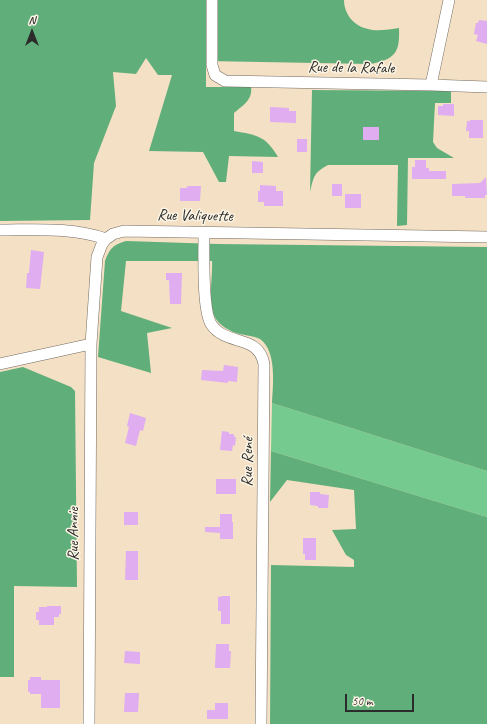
<!DOCTYPE html>
<html>
<head>
<meta charset="utf-8">
<style>
  body { margin:0 }
  #map { position:relative; width:487px; height:724px; overflow:hidden; background:#f4e0c4; font-family:Caveat,sans-serif }
  canvas { display:block }
  .north { position:absolute; left:12px; top:12px; width:40px; height:40px; -webkit-text-stroke:3px #fcf5e5; paint-order:stroke; rotate:0deg; font-size:11px; font-weight:700; line-height:16px; text-align:center; color:#2b2b2b }
  .north::after { content:''; display:block; margin:auto; width:14px; height:18px; background:#2b2b2b; clip-path:polygon(50% 0,100% 100%,50% 72%,0 100%) }
  .scale { position:absolute; left:345px; top:694px; width:69px; height:18px; box-sizing:border-box; border:2px solid #2b2b2b; border-top:0; padding-left:5px; font-size:12px; line-height:14px; white-space:nowrap; color:#2b2b2b; -webkit-text-stroke:3px #fcf5e5; paint-order:stroke }
</style>
</head>
<body>
<div id="map">
<canvas width="487" height="724"></canvas>
<div class="north">N</div>
<div class="scale">50 m</div>
</div>
<script>
const context = document.querySelector('canvas').getContext('2d');
context.lineJoin = 'round';
function fillPath(path, color) { context.fillStyle = color; context.fill(path, 'evenodd'); }
function strokePath(path, color, width, dash) { context.strokeStyle = color; context.lineWidth = width; context.lineCap = dash ? 'butt' : 'round'; context.setLineDash(dash || []); context.stroke(path); }
function drawText(font, color, halo, rows, align = 'center') {
  context.font = font + ' Caveat,sans-serif'; context.lineWidth = 3; context.setLineDash([]); context.textBaseline = 'middle'; context.strokeStyle = halo; context.fillStyle = color; for (const [text, x, y, turn = 0] of rows) {
    context.save(); context.translate(x, y); context.rotate((+turn || 0) * Math.PI / 180); context.textAlign = isNaN(turn) ? turn : align; if (halo) context.strokeText(text, 0, 0); context.fillText(text, 0, 0); context.restore();
  }
}
const green = new Path2D(`
  M272,403L487,471V517L271,451Z`);
const forest = new Path2D(`
  M0,0H344C344,14 354,26 368,29C377,32 390,29 399,28C400,53 395,59 371,64L206,61V87H251C253,100 242,106 234,113V131C257,135 266,136 278,157L229,156L226,182H219L203,152L149,151L172,75H158L146,58L136,74L113,72L116,106L94,163L90,220L0,221Z
  M312,90L451,91V103H435L433,142L437,148L454,158H408L407,225L397,226L398,165H328C313,173 314,177 310,192Z
  M126,241L218,244L487,247V471L272,403C273,385 277,351 260,339C255,336 241,335 233,332C227,329 220,325 216,319C207,305 213,277 212,261H126L121,311L172,328L147,333L151,373L98,357L105,261C110,248 113,245 126,241Z
  M23,367L71,387L75,391L77,587L14,586V677H0V372Z
  M271,451L487,517V724H270L271,565L354,567V560L346,555L332,530L356,529L354,490L287,480L270,502Z`);
const building = new Path2D(`
  M479,20L487,21V44L476,41L478,35L474,34L476,23H478Z
  M443,104H454V116L438,115V106H443Z
  M270,107L289,108V111H296V123L270,122Z
  M470,120H483V138H469V131H466L467,121H470Z
  M363,127H379V140H363Z
  M297,139H307V152H297Z
  M415,160H426V168H429V171H446V179H412V167H415Z
  M252,161L263,162V173H252Z
  M486,177L487,195H485V198H465V196H452V184L480,183Z
  M332,184H342V196H332Z
  M260,185L276,186V191H283V206H264V202H258V191H260Z
  M188,186H201L200,201H180V188H186Z
  M345,194H361V208H345Z
  M31,250L44,252L40,289L26,288L27,273H29Z
  M166,273H182L181,304H170L169,280H166Z
  M224,365L238,367L237,382L228,381V383L201,380L202,370L223,371Z
  M130,413L146,418L143,431L140,430L136,446L125,443L129,427L127,426Z
  M222,431L229,432V434H234V437H236L235,446L233,445L232,451L220,450Z
  M216,479H236V494H216Z
  M310,492H320V494L329,495L328,508H318V506L310,505Z
  M124,512H138V525H124Z
  M220,514H232V522H233V539H220V533L205,532V527H220Z
  M303,538H316V560H305V554H303Z
  M126,551H138V580H125Z
  M223,596H230V624H221V611H218V597Z
  M47,606H61V614H59V617H54V625H39V620H36V612H39V607H47Z
  M216,644H229V651H231L230,668H215Z
  M125,651L140,652V664L124,663Z
  M30,677H41V680H60V708H41V694H30V692H28V680H30Z
  M125,693H139L138,712H124Z
  M215,703H228V719H207V710H215Z`);
const minor = new Path2D(`
  M212,0V65L215,75L225,81L431,85L487,87
  M431,85L449,0
  M0,230C35,230 73,227 106,239
  M204,233C204,253 202,309 211,324C226,347 258,333 264,364L261,724
  M0,364L91,344L97,257L102,244L106,239L113,234L124,231L487,237
  M89,724L91,344`);
const streetNames = [
  ["Rue de la Rafale",351,68,1],
  ["Rue Valiquette",195,216,1],
  ["Rue René",248,462,-89],
  ["Rue Annie",74,534,-90]
];
fillPath(green, '#75cb8f');
fillPath(forest, '#60af7a');
fillPath(building, '#dfadf0');
strokePath(minor, '#716a61', 12);
strokePath(minor, '#fff', 11);
drawText('16px', '#2b2b2b', '#fcf5e5', streetNames);
</script>
</body>
</html>
